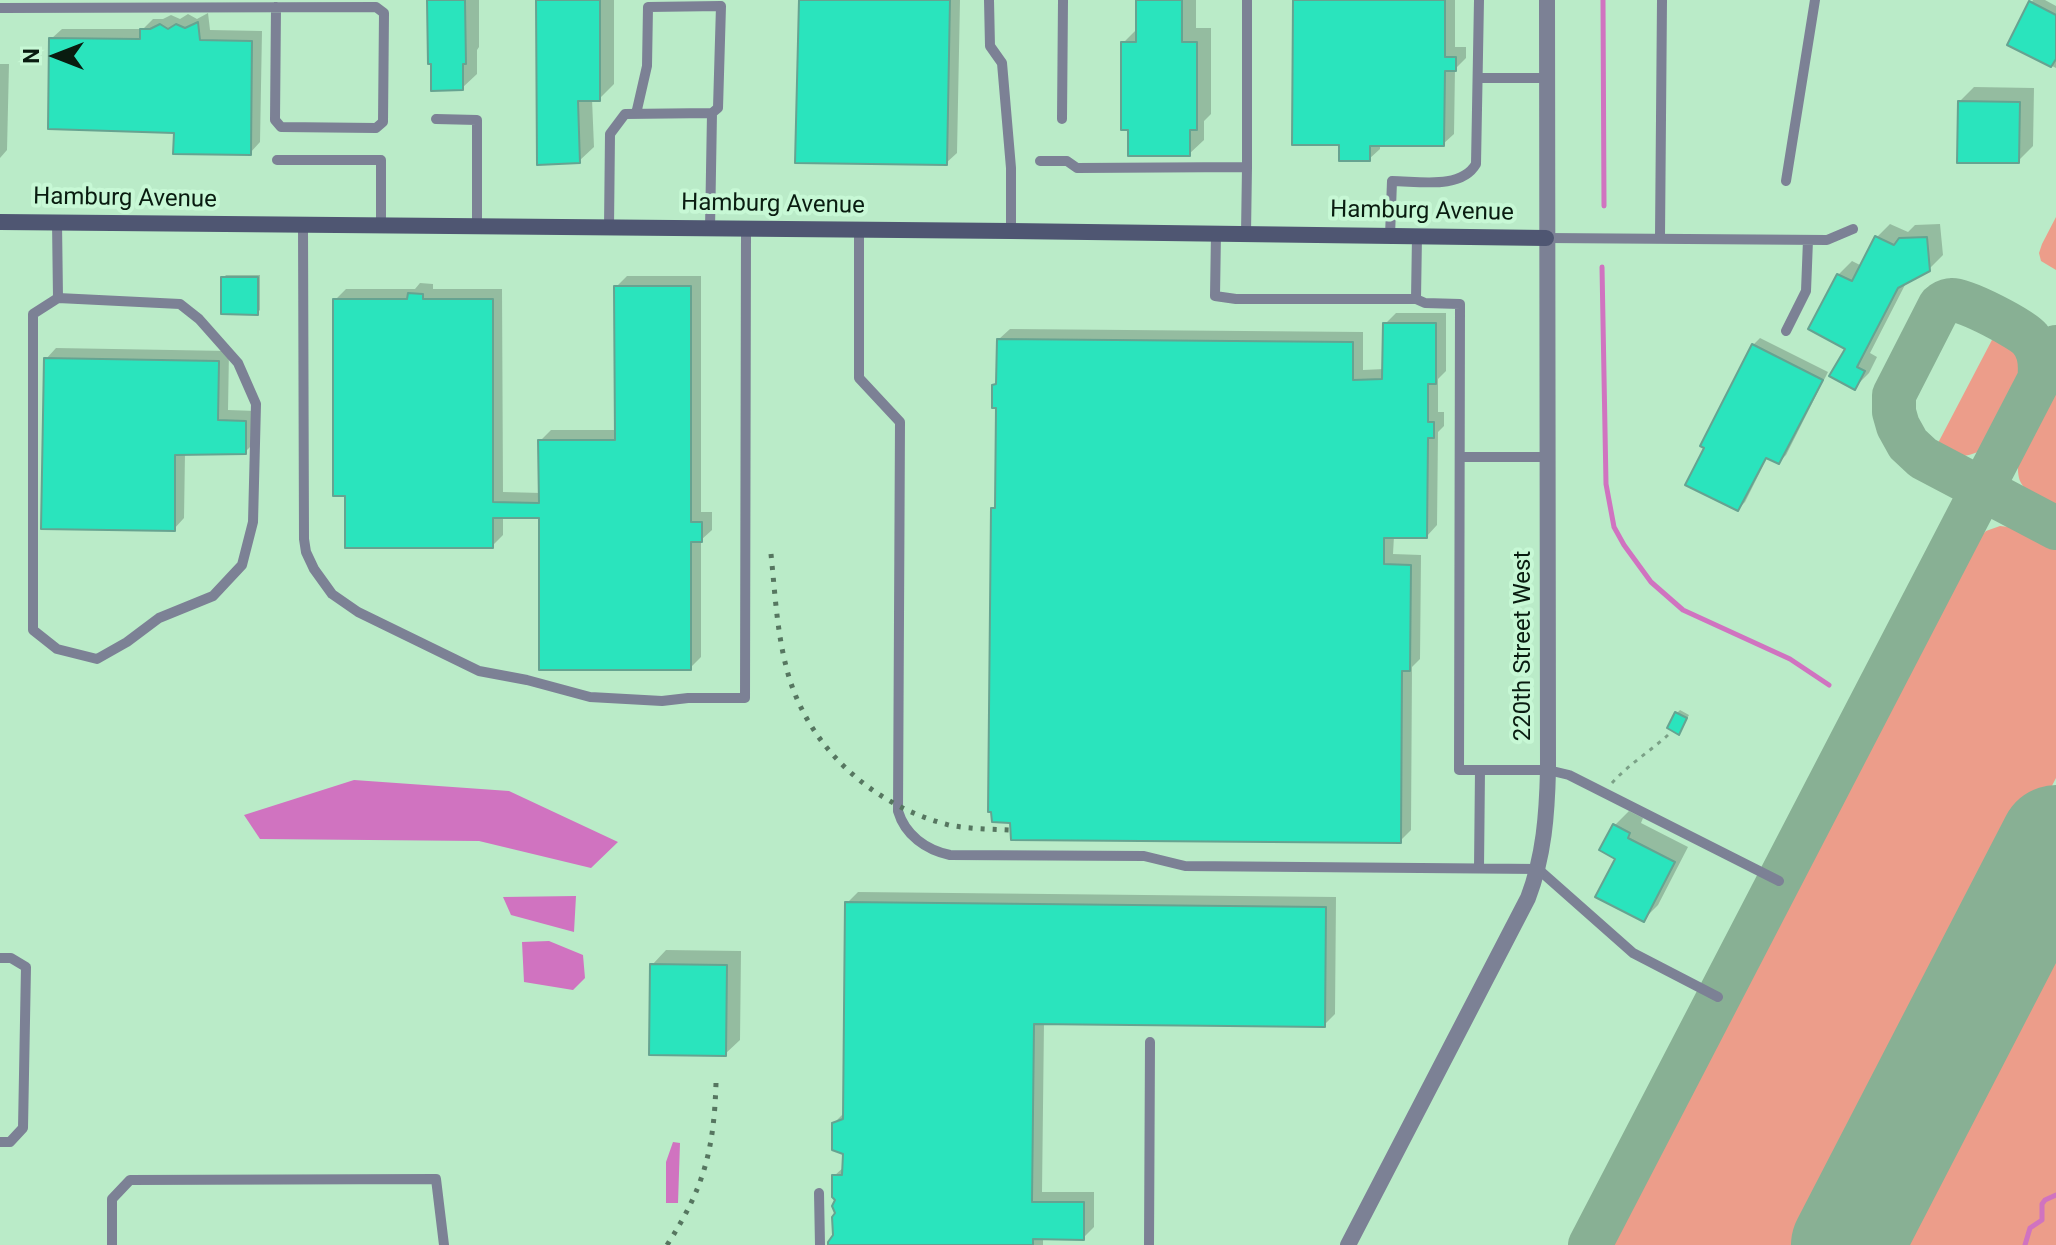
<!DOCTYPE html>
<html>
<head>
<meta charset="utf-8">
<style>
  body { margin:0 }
  #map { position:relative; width:2056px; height:1245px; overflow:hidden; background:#baebc8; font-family:Roboto,sans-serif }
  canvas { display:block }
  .north { position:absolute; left:16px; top:16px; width:80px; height:80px; -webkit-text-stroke:6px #c7f8d5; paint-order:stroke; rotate:270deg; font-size:22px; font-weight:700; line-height:32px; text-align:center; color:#091c10 }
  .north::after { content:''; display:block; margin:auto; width:28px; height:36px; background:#091c10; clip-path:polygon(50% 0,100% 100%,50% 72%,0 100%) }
</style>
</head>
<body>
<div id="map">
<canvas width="2056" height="1245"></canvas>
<div class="north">N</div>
</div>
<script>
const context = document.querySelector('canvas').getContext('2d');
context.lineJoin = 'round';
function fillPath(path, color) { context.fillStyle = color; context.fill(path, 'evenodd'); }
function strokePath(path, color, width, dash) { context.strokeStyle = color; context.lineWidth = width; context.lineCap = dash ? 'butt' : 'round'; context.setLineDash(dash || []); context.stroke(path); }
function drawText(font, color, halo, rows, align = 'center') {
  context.font = font + ' Roboto,sans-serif'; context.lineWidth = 8; context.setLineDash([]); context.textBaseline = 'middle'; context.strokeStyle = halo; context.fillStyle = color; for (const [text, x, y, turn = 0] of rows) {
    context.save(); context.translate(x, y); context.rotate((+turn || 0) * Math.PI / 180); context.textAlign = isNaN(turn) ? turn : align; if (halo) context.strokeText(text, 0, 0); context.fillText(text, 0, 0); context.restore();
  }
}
const green = new Path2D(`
  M2056,217V270L2041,261L2039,253L2042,244Z
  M1993,338C2013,339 2024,351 2022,371C2022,382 1988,438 1980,451C1965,458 1947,460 1938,443Z
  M2056,380V508C2044,502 2028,496 2021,483C2008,455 2043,405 2056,380Z
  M2000,526L2017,528L2056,548V778L1813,1245H1607L1973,544L1986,531Z
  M2056,908V1245H1880Z`);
const water = new Path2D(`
  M354,780L509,791L618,842L591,868L479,841L260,839L244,815Z
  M576,896L574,932L511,915L503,897Z
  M549,941L583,955L585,978L573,990L524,982L522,942Z
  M673,1142L680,1143L678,1203H666V1162Z`);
const shadow = new Path2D(`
  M429,0H479V47L477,50V74L462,88Z
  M538,0H614V84L599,99H592L594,147L579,161Z
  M801,0H960L957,153L946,163Z
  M1138,0H1196V28H1211V114L1204,121V140L1189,154L1123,43L1138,28Z
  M1295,0H1455V47H1466V58L1455,69L1454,134L1443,144H1380V149L1369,159L1341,143Z
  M2033,0H2045L2056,6V68L2009,44Z
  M208,13L210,30L262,31L260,142L250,153L176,131L51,39L62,29H143L153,19H163L171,15L180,19L188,14L197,19Z
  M0,64H9L7,150L0,158Z
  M1974,87L2034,88L2033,146L2018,161L1960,101Z
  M1890,224L1908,232L1915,225L1940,224L1943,255L1929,269L1907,281L1870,353L1877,357L1869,373L1855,387L1838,275L1852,261L1862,266L1877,237Z
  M226,275H260V310L257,313L223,278Z
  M627,276H701V512H712V530L701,540V657L690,668L541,516H503V535L492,546L347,494L335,300L346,289H415L420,283L433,284V289H502L503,492L541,493L540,441L551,430H617L616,287Z
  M1396,313H1446V371L1438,379V412H1444V426L1438,432L1437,525L1427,536H1394L1393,554L1421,555L1420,659L1412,667L1411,830L1400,841L993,509L997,505L998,406L994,386L998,381L999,339L1010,329L1363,332V370L1384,369L1385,324Z
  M1760,338L1828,372L1786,455L1779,462L1768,456L1745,502L1738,509L1753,345Z
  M56,348L229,351L228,410L256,411V441L245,452L185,453L184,518L174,529L46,359Z
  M1680,710L1689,715L1681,729L1677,713Z
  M1629,811L1643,818L1641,823L1688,847L1658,905L1643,920L1615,825Z
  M858,892L1336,897L1335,1014L1324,1025L1044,1022L1042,1192H1094V1227L1083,1238L1043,1237V1245H835L837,1213L834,1176L845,1166V1152L834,1123L845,1112L847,903Z
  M666,950L741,951L740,1040L725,1054L652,965Z`);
const stream = new Path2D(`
  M1603,0L1604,206
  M1602,267L1606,484L1614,527L1624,545L1651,582L1683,610L1790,659L1829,685
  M2025,1245L2030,1228L2042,1220V1204L2045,1200L2056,1195`);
const taxiway = new Path2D(`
  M2039,381C2041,366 2040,350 2030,339C2022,329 1964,299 1952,300C1946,300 1945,302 1940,305L1894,395V412L1898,426L1908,444L1923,458L2056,528
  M1590,1245L2056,347`);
const runway = new Path2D(`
  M1847,1245L2056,841`);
const building = new Path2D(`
  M427,0H465L466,64H463V90L431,91V64H428Z
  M536,0H600V101H578L580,163L537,165Z
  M799,0H950L947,165L795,163Z
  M1136,0H1182V42H1197V130H1190V156H1128V130H1121V42H1136Z
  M1293,0H1445V57H1456V71H1445L1444,146H1370V161H1339V145H1292Z
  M2029,1L2056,15V59L2051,67L2007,45Z
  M198,22L200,40L252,41L251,155L173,154L174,133L48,129L49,38L140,39V29H150L160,24L168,29L176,24L185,28Z
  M1958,101L2020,102L2019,163H1957Z
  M1875,236L1894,245L1899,238L1927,237L1930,271L1898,288L1857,367L1865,371L1855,390L1829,376L1845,349L1808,329L1837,274L1852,281Z
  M221,277H258V315L221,314Z
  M614,286H691V522H702V542H691V670H539V518H493V548H345V496H333V299H407L408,293L423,294V299H493V502L539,503L538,440H615Z
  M1383,323H1436V384H1428V422H1434V438H1428L1427,538H1384V564L1411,565L1410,671H1402L1401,843L1011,840L1010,823L992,822L991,812H988L991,508H995L996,408H992V385L996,384L997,339L1353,342V380L1382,379Z
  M1752,344L1823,380L1779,464L1766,458L1738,511L1685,485L1704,448L1700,446Z
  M44,358L219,361L218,420L246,421V454L175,455V531L41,529Z
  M1675,712L1687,718L1679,735L1667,728Z
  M1613,824L1630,833L1628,838L1675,862L1644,922L1595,897L1615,859L1599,850Z
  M845,902L1326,907L1325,1027L1034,1024L1032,1202H1084V1240L1033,1239V1245H828V1242L833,1235L832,1217L835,1213L832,1206L835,1200L832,1197V1175H842L843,1154L832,1150V1123L843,1119Z
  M650,964L727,965L726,1056L649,1055Z`);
const path = new Path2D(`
  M1612,783C1628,765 1649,752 1668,735`);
const lane = new Path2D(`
  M989,0L990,46L1002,63L1011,168V231
  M1247,0V167
  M0,8L376,7L384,13L383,122L376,128L281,127L275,120L276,7
  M1478,78H1547
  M636,114L647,66L648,7L721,6L718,108L712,113
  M436,119L477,120V226
  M1062,119L1063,0
  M277,160H381V226
  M1040,161H1067L1077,168L1247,167L1246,234
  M1786,181L1815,0
  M57,222L58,298L180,304L199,319L238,363L256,404L253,522L242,565L213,596L159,618L127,642L97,659L57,649L33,630V314L58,298
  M303,225L304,539L306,552L314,569L332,594L358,612L479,671L527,680L590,697L662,701L688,698H745L746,229
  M609,227L610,134L625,114L712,113L710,229
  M859,230V378L900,422L898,811C905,835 926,850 950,855L1144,856L1185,866L1538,869L1633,953L1718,997
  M1216,233L1215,296L1236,299H1416L1425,303L1460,304L1459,770H1548L1569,775L1779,881
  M1390,236L1392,181C1418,181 1461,190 1476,164L1479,0
  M1660,237L1662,0
  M1546,238L1827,240L1853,229
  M1416,299L1417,236
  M1786,331L1806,291L1808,240
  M1460,457H1547
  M1479,868L1480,770
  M0,958H11L26,967L23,1128L10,1142H0
  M819,1193L820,1245
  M112,1245V1199L130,1180L436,1179L444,1245
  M1149,1245L1150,1042`);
const street = new Path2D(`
  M1348,1245L1528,898C1544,856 1547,814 1548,770L1547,0`);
const secondary = new Path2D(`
  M0,222L1011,231L1546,238`);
const rail = new Path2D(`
  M771,554C775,593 777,633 787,670C807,747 873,806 949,825C969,829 990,829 1010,830
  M667,1245C704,1188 714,1150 716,1083`);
const streetNames = [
  ["Hamburg Avenue",125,199,1],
  ["Hamburg Avenue",773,205,1],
  ["Hamburg Avenue",1422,212,1],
  ["220th Street West",1524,646,-90]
];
fillPath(green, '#ec9d8a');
fillPath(water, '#d073c0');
fillPath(shadow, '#0003');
strokePath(stream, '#d073c0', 5);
strokePath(taxiway, '#88b094', 44);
strokePath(runway, '#88b094', 112);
fillPath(building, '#2ae4bd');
strokePath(building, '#66a391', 2);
strokePath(path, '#7ba187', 3, [4, 6]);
strokePath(lane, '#7c8195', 10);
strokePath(street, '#7c8195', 16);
strokePath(secondary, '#4f5672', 16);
strokePath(rail, '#567660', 5, [4, 8]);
drawText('24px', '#091c10', '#c7f8d5', streetNames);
</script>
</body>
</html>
